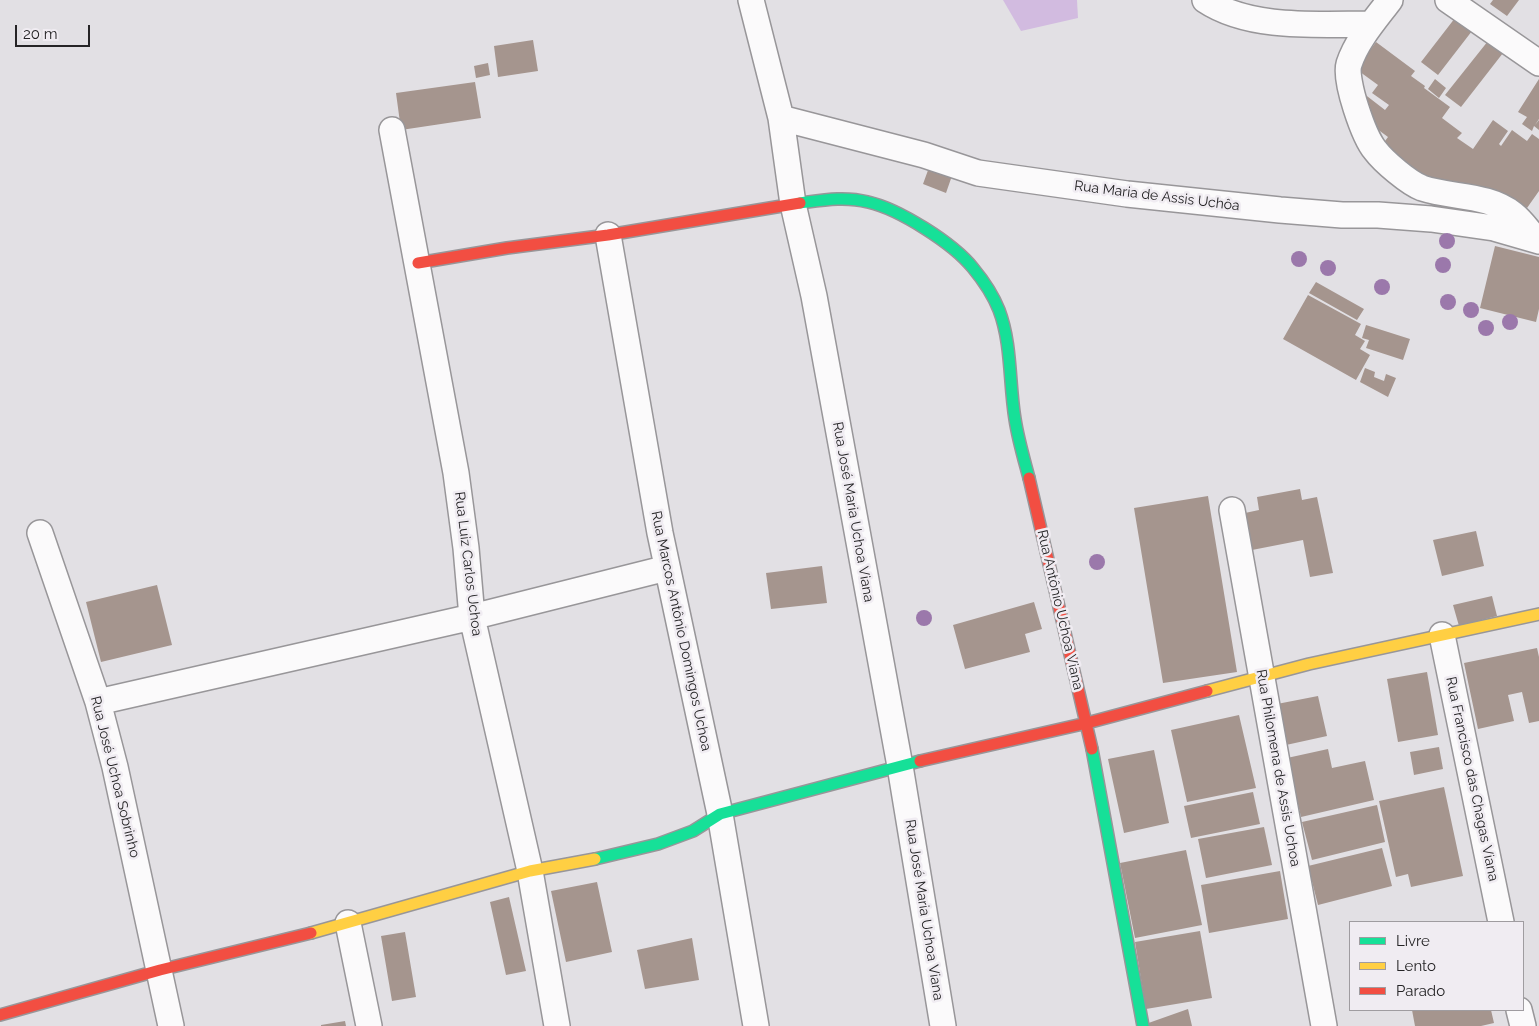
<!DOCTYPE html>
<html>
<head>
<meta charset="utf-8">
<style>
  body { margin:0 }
  #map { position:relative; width:1539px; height:1026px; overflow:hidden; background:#e2e0e4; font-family:Raleway,sans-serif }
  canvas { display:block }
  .legend { position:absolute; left:1349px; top:921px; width:175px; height:90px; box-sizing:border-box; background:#f0ecf2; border:1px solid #9f9ca0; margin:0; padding:6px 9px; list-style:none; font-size:15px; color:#252426 }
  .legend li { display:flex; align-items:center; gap:10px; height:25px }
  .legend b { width:25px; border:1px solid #9f9ca0 }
  .scale { position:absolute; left:15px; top:25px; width:75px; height:22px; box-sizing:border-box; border:2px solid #252426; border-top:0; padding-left:6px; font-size:15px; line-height:18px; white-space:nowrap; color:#252426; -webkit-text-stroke:4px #f0ecf2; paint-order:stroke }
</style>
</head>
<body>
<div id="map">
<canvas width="1539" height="1026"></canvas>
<ul class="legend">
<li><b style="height:6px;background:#16e098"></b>Livre</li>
<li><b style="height:6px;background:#ffcf43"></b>Lento</li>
<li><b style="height:6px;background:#f24e42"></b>Parado</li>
</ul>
<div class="scale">20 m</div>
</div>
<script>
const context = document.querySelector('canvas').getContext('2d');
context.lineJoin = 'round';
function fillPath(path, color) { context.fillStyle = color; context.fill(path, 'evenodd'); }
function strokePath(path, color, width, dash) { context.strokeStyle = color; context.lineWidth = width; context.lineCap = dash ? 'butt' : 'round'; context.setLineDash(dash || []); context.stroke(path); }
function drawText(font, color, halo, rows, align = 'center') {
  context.font = font + ' Raleway,sans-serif'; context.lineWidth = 5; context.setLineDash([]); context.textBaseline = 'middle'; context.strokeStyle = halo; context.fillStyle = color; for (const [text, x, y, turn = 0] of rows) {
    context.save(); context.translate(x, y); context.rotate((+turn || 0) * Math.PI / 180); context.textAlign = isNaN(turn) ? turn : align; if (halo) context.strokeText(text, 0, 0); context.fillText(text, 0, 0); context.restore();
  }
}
const green = new Path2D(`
  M1003,0H1077L1078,18L1021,31Z`);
const building = new Path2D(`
  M1493,0H1519L1507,16L1490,4Z
  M1455,18L1472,31L1438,75L1421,62Z
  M533,40L538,71L498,77L494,46Z
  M1488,41L1503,53L1461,107L1445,95Z
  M1376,42L1415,71L1411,76L1425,86L1424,88L1450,107L1442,118L1462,133L1457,138L1473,149L1493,120L1508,131L1499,144L1501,146L1512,130L1527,141L1532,134L1539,139V191L1527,208L1510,197L1509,199L1494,189L1489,195L1476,186L1469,194L1428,180L1382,145L1388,137L1365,120L1363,93L1385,110L1389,105L1372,93L1378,85L1356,69Z
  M488,63L490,75L476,78L474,66Z
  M1435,79L1446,88L1439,98L1428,89Z
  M1539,79V119L1535,125L1539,120V130L1534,126L1532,131L1522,124L1527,117L1518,112Z
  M475,82L481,118L401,130L396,93Z
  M931,162L954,170L946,193L923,184Z
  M1495,246L1539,257V309L1536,322L1480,308Z
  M1316,282L1364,309L1357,320L1309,293Z
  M1308,295L1361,324L1355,335L1365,341L1360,349L1370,355L1356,380L1283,339Z
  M1366,325L1410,339L1403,360L1366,348L1369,340L1362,338Z
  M1365,368L1375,372L1374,377L1384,381L1386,374L1396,378L1388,397L1360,382Z
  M1300,489L1302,500L1317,497L1333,573L1310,577L1303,540L1252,550L1245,513L1259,510L1257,497Z
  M1208,496L1237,672L1163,683L1134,508Z
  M1476,531L1484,566L1442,576L1433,540Z
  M822,566L827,603L771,609L766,573Z
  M157,585L172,645L101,662L86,602Z
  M1492,596L1497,616L1459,626L1453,605Z
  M1034,602L1042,629L1025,634L1030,652L965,669L953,625Z
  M1537,648L1539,657V721L1529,723L1522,692L1508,695L1514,721L1478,729L1464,663Z
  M1427,672L1438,735L1398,742L1387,679Z
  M1318,696L1327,736L1286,745L1277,704Z
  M1239,715L1256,788L1187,802L1171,730Z
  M1439,747L1443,769L1414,775L1410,752Z
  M1328,749L1332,768L1365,761L1374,800L1301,817L1287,758Z
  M1154,750L1169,823L1124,833L1108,759Z
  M1444,787L1463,876L1411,887L1408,874L1396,877L1379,801Z
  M1253,792L1260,824L1191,838L1184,806Z
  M1377,805L1385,842L1312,860L1302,822Z
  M1264,827L1272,865L1206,878L1198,839Z
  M1382,848L1392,886L1318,905L1308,866Z
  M1186,850L1202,925L1135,938L1120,863Z
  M1280,871L1288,919L1209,933L1201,885Z
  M597,882L612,952L566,962L551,891Z
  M509,897L526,971L506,975L490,902Z
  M1200,931L1212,998L1146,1009L1135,942Z
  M405,932L416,997L392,1001L381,936Z
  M692,938L699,980L645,989L637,950Z
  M1188,1009L1192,1026H1140Z
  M1412,1010H1491L1494,1023L1481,1026H1415Z
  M345,1021L346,1026H321V1025Z`);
const street = new Path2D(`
  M751,0L781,118L793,204L814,296L900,766L943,1026
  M1205,0C1250,30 1319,24 1371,24
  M1390,0C1375,20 1357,40 1349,64C1344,80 1364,137 1375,150C1384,162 1409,183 1422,188C1452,198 1488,194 1513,214C1522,221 1529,231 1536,240
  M1448,0L1539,63
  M781,118L924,155L978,173L1127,194L1280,210L1342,215H1378L1431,219L1494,228L1539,241
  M392,130L456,473L466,548L472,617L530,871L557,1026
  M608,235L660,533L720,814L756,1026
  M1232,510L1324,1026
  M40,533L98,702L115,767L171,1026
  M1442,635L1501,922
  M98,702L472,617L667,568
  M348,923L369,1026
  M1519,1010L1523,1026`);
const fast = new Path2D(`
  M800,203C823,200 845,196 868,202C899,209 953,243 973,268C983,280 993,295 999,310C1012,344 1009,383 1015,419C1018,439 1024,459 1029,478
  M1092,749L1143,1026
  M595,859L658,844L693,831L720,814L920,761`);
const slow = new Path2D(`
  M1207,691L1309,664L1539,614
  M311,933L530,871L595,859`);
const jam = new Path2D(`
  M418,263L507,248L608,235L800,203
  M1029,478L1092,749
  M920,761L1087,723L1207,691
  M0,1015L160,970L311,933`);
const trees = [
  [1447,241],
  [1299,259],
  [1443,265],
  [1328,268],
  [1382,287],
  [1448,302],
  [1471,310],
  [1510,322],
  [1486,328],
  [1097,562],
  [924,618]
];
const streetNames = [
  ["Rua Maria de Assis Uchôa",1157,196,7],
  ["Rua José Maria Uchoa Viana",853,512,80],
  ["Rua Luiz Carlos Uchoa",468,564,83],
  ["Rua Antônio Uchoa Viana",1060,610,77],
  ["Rua Marcos Antônio Domingos Uchoa",681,631,78],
  ["Rua Philomena de Assis Uchoa",1278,768,80],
  ["Rua José Uchoa Sobrinho",115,777,76],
  ["Rua Francisco das Chagas Viana",1472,779,78],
  ["Rua José Maria Uchoa Viana",924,910,81]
];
fillPath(green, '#d2bbe0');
fillPath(building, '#a5958e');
strokePath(street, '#989699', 28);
strokePath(fast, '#989699', 14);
strokePath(slow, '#989699', 14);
strokePath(jam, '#989699', 14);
strokePath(street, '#fbfafb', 25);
strokePath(fast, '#16e098', 11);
strokePath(slow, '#ffcf43', 11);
strokePath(jam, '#f24e42', 11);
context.fillStyle = '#9b78ab';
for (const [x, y] of trees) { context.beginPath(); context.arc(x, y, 8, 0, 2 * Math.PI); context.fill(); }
drawText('14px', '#252426', '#f0ecf2', streetNames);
</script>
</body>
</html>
